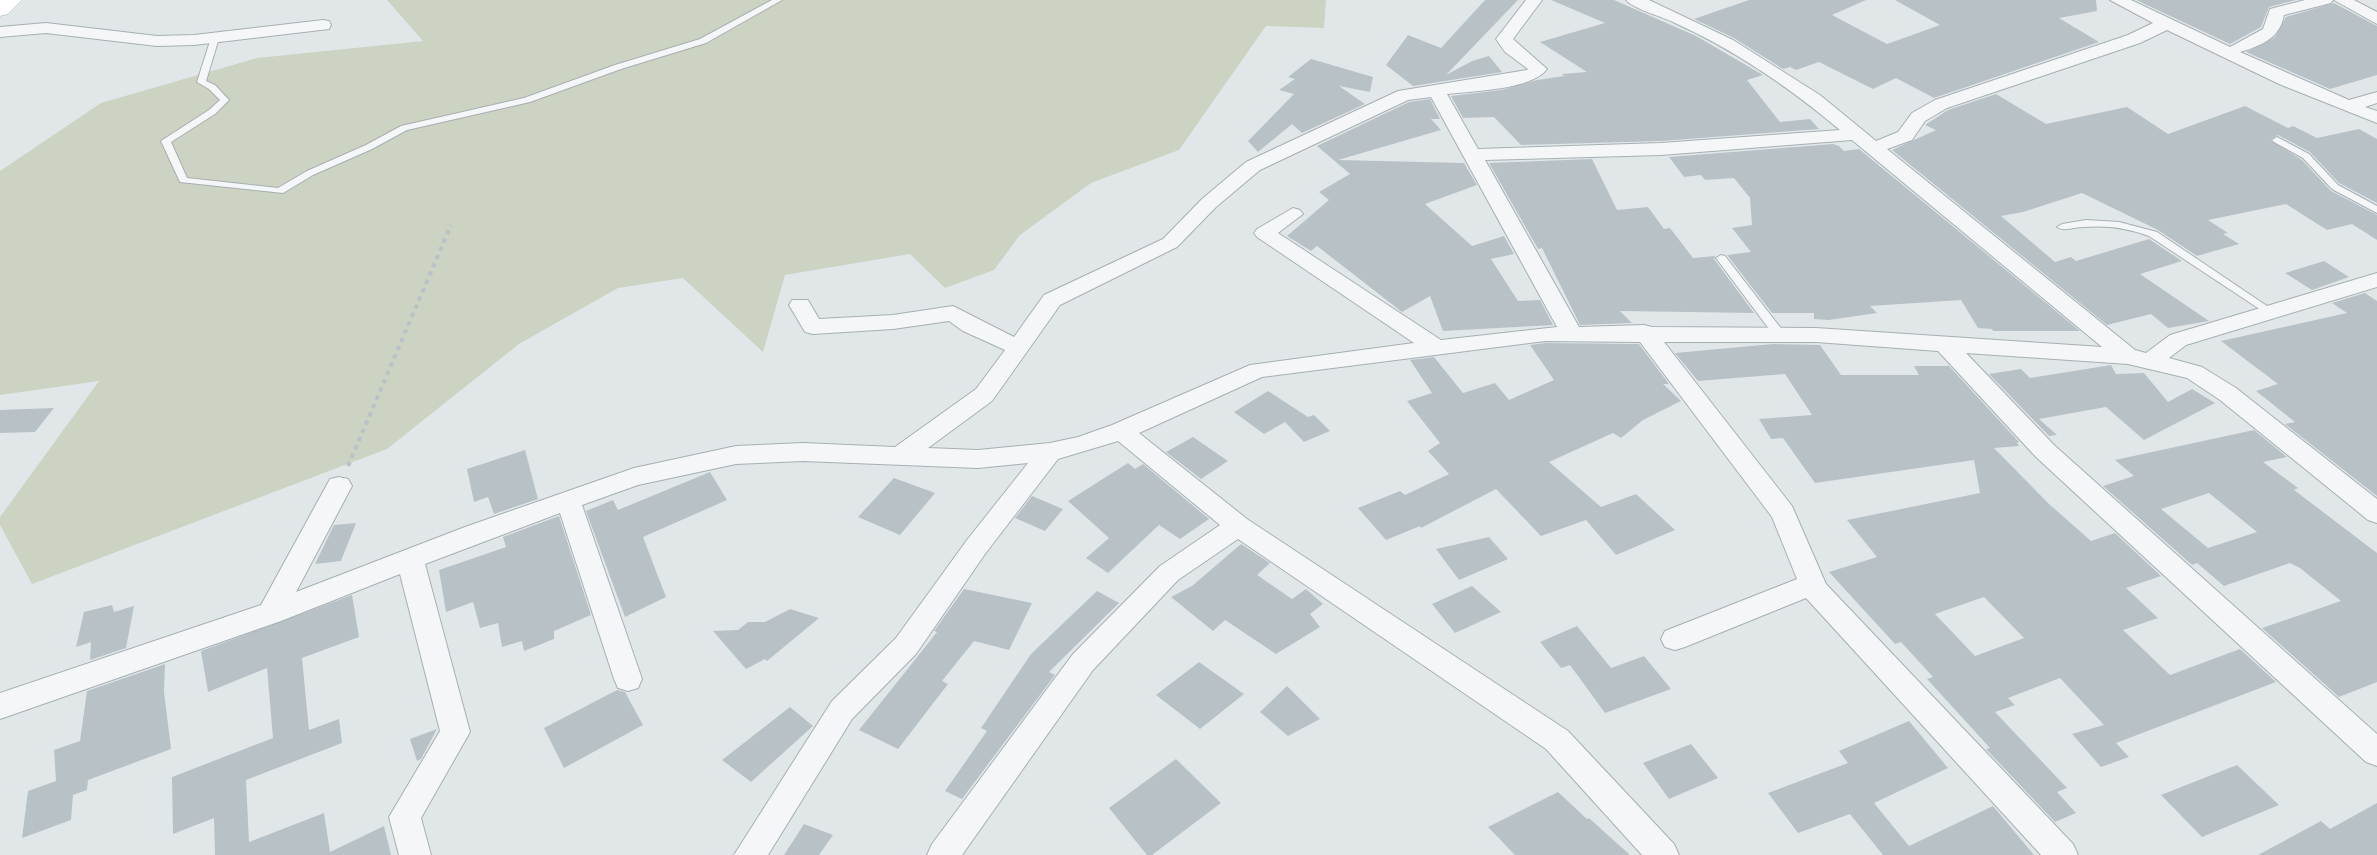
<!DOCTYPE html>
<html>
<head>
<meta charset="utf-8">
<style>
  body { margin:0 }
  canvas { display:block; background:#e1e7e9 }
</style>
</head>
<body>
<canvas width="2377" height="855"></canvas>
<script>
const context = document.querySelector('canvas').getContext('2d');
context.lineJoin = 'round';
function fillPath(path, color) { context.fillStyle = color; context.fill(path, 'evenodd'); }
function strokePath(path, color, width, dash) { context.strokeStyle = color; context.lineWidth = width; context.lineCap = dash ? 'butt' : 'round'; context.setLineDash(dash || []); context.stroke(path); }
const green = new Path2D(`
  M387,0H1326L1324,28L1266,26L1179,150L1091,183L1020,235L994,270L945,288L910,254L785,275L763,352L683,278L618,288L519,344L387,449L32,584L0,525V517L99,381L0,395V171L101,103L257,58L423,41Z`);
const building = new Path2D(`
  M1485,0H1518L1446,75L1472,61L1489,56L1502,72L1413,86L1386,65L1408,35L1441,48Z
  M1551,0H1614L1696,36L1763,75L1747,80L1780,122L1810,119L1819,129L1661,141L1521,145L1494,117L1463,118L1451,96L1501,90L1537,80L1564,76L1562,74L1587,72L1540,42L1605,23Z
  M1749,0H1866L1832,15L1887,44L1940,25L1895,0H2096L2097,11L2059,18L2099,42L1934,98L1896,78L1873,89L1819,62L1796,70L1790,67L1783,69L1734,38L1694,19Z
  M2136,0H2296L2269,7L2261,27L2230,44Z
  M2334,3L2377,26V75L2330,89L2246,52L2275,37L2286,17Z
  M1311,59L1373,77L1370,92L1339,86L1365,104L1302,133L1292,124L1258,152L1248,141L1294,94L1279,90L1295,79L1288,77Z
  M1996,94L2046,124L2127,107L2168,134L2245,106L2288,128L2293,126L2317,138L2359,129L2377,139V203L2339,183L2310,152L2278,135L2270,140L2302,160L2331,191L2377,215V240L2352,224L2327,230L2286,204L2208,220L2228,233L2223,234L2239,244L2197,256L2158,230L2082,193L2023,212L2001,216L2055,262L2071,257L2076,261L2149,239L2182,261L2140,274L2209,321L2168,328L2151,314L2107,325L1892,150L1936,130L1925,125L1948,110Z
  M1430,99L1440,119H1431L1441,130L1338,160L1464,163L1477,185L1425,204L1472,246L1504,236L1514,254L1491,259L1518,301L1540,300L1553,325L1443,331L1430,296L1402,312L1317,246L1311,251L1287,236L1329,200L1319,192L1350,174L1317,146L1409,102Z
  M1833,144L1839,146L1844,151L1859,149L2080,331H1993L1992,329L1978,328L1961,300L1870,306L1877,313L1829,320L1814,319V313H1772L1727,255L1751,252L1732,228L1752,225L1750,198L1734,178L1705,180L1701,175L1684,177L1669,157Z
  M1592,159L1617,210L1648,207L1664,229L1670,228L1693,258L1715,256L1714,259L1754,313L1620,311L1632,323L1580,325L1542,248L1538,249L1489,163Z
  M2324,261L2349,277L2312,290L2285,273Z
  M2365,293L2377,301V496L2285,424L2295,422L2256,391L2278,384L2221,341L2347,313L2332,303Z
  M1545,343L1639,344L1669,384H1663L1681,401L1643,420L1621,438L1613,433L1549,462L1601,507L1636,494L1675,530L1616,555L1586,520L1541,536L1496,489L1421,528L1420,526L1386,540L1358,508L1400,491L1405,495L1449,474L1428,451L1440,443L1407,401L1432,393L1410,360L1434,357L1463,393L1495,383L1509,400L1554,380L1530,345Z
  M1773,344L1820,345L1841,375H1919L1914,366H1949L2019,442L2017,443L2019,446L1994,448L2049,504L2091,541L2115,533L2161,576L2126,588L2158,618L2123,630L2170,675L2240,649L2276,682L2116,743L2129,757L2101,767L2072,734L2104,725L2060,678L2008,698L2015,705L1995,712L2067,788L2057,792L2076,813L2055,822L1986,749L1990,748L1927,679L1933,677L1901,642L1895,644L1829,572L1877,557L1847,520L1980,493L1974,460L1815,483L1783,438L1771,439L1759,419L1812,415L1785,374L1698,381L1675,353ZM1984,597L2024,638L1975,656L1935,614Z
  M2111,365L2116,374L2144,373L2168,402L2192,389L2215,403L2144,440L2106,407L2039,419L2057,435L2049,436L1989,374L2021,369L2030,378Z
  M1268,391L1308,417L1314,415L1330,431L1304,442L1285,422L1264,434L1234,412Z
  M54,408L35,432L0,433V410Z
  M2254,430L2287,457L2263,462L2298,488L2294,490L2377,553V682L2339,697L2262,628L2341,601L2300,568L2290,563L2224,586L2197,563L2192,565L2103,486L2134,476L2115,460ZM2209,493L2257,532L2208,548L2161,509Z
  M1193,437L1228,461L1201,479L1166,452Z
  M525,450L538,499L494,514L488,497L474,502L467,469Z
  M1128,463L1135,469L1143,464L1209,519L1180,539L1159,525L1108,573L1086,558L1109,538L1068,501Z
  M710,472L727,500L643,537L666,597L625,617L586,511L613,500L618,510Z
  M894,478L935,493L900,535L858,517Z
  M1032,496L1063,509L1045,531L1015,518Z
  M559,516L591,615L554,631V639L524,651L522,641L502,647L498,623L480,628L473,602L446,612L439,570L506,547L503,537Z
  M356,523L341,561L315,564L334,525Z
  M1489,537L1508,559L1459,580L1436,549Z
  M1241,544L1270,563L1257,575L1292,599L1306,589L1323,604L1310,614L1320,627L1276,654L1225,620L1213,631L1171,597L1192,586Z
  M1472,586L1501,612L1455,633L1432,604Z
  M964,589L1032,603L1009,650L974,641L942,681L948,684L898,749L859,730L937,632L934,631Z
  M1097,591L1119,603L1049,672L1055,675L962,799L945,791L987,731L981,728L1031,654Z
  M352,595L359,637L302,658L309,730L339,719L342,743L246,780L249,842L324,813L330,852L384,826L391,855H215L214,818L173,834L172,777L273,738L267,668L208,692L201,651Z
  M112,605L114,612L134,606L126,648L90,660L91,642L76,647L84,612Z
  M790,609L819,618L767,661L765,659L746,669L713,631L738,630L748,622H765Z
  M1577,626L1611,668L1644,656L1671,689L1605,713L1570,665L1561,668L1540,642Z
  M1199,662L1244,694L1200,729L1156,695Z
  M165,664L164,692L171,749L88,780L87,790L73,795L71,820L22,838L28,791L56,781L54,750L80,741L87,691Z
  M1287,686L1320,719L1288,736L1260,712Z
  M617,690L625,692L643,725L564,768L544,728Z
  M790,707L813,726L751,782L722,760Z
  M1909,721L1948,768L1874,803L1909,846L1993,806L2034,855H1883L1850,814L1798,833L1768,793L1848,763L1839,751Z
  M437,729L421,759L417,761L410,739Z
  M1691,744L1718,778L1669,799L1643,763Z
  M1176,759L1221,803L1152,855H1147L1109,808Z
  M2237,765L2279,805L2202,837L2161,795Z
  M1558,792L1587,819L1589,818L1630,855H1515L1488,827Z
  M2377,803V855H2258L2321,821L2330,829Z
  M804,824L833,835L819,855H784Z`);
const path = new Path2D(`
  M348,466L451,225`);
const service = new Path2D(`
  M772,0H782L706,43L621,69L530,102L407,130L372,149L313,175L283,193L180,182L161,141L209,110L220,100L209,89L197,82L211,38L215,35L219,38L206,81L215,85L229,100L215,114L171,142L187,178L278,188L307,171L366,145L401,126L524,98L615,65L700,39Z
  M2277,137L2309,154L2338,185L2377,206V213L2332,189L2303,158L2274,142L2272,140Z
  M2086,220L2119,222L2157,232L2276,312L2275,314H2267L2149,236C2128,228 2107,225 2084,227C2075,227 2064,232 2057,227L2062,224Z
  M1721,255L1725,256L1783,331L1785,334L1783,337H1775L1716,258Z`);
const minor = new Path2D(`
  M1526,0H1542L1513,39L1547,69C1532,90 1472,91 1447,94L1478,149L1661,143L1840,130C1790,88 1735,50 1675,23C1664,17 1633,9 1626,0H1649L1733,40L1820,95L1876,141L1898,132L1912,113L1935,100L2128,35L2153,23L2110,0H2131L2230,47L2263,29L2270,9L2305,0H2333L2331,3L2284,15C2280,39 2260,46 2240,52L2349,100L2377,92V103L2365,107L2377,111V123L2279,84L2167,30L2140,43L1947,108L1925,121L1912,140L1887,149L2135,350L2146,353L2170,335L2377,273V287L2186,345L2169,358L2202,367L2236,388L2377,499V523L2368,520L2220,400L2187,378L2128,364L1966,353L2054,445L2377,734V766L2366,762L2036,457L1938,351L1816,342H1664L1792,506L1826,584L2073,844L2078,855H2041L1806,598L1685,647L1675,650L1665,647L1661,639L1665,631L1797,579L1772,517L1640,342L1545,341L1262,377L1139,433L1247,519L1568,731L1674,844L1679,855H1642L1546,749L1238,539L1178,580L1093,670L962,855H927L932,844L1073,654L1160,566L1220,525L1118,441L1058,459L985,554L916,654L852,719L768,855H734L832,701L896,638L967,540L1028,463L978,468L803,461L736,464L638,485L582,505L642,679L638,688L628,691L618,688L614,679L560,513L425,564L470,732L421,818L431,855H399L389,817L440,731L400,574L281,621L0,719V693L261,605L330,479L339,477L348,479L352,486L296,592L465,527L634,468L736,446L803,443L895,447L976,389L1005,350L963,331L949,321L893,329L813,334L805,332L789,305L792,300H808L819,319L893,315L953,306L1014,337L1044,295L1163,239L1202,199L1246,162L1398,91L1527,70L1528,69L1505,52L1496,39ZM1431,97L1557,327L1441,340L1278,233L1303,214L1300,210L1293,208L1257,229L1254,233L1257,237L1414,343L1250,365L1112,425L1078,437L1050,443L978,450L928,448L992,401L1060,305L1177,247L1216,207L1260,170L1408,100ZM1852,140L2102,347L1816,328L1652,327L1644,325L1579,327L1485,160L1661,155Z
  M2334,0H2354L2377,12V24Z
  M323,20L329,21L331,25L329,29L194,45L157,46L46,33L0,37V27L46,23L157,36L194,35Z`);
const secondary = new Path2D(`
  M0,0H22L8,14L0,16Z`);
fillPath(green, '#ccd3c2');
fillPath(building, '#b8c2c6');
strokePath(service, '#a6afb3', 2);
strokePath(minor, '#a6afb3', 2);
strokePath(secondary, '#a6afb3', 1);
strokePath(path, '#bbc1c5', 4, [4.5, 4.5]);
fillPath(service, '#f4f6f8');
fillPath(minor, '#f4f6f8');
fillPath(secondary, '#fff');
</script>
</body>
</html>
